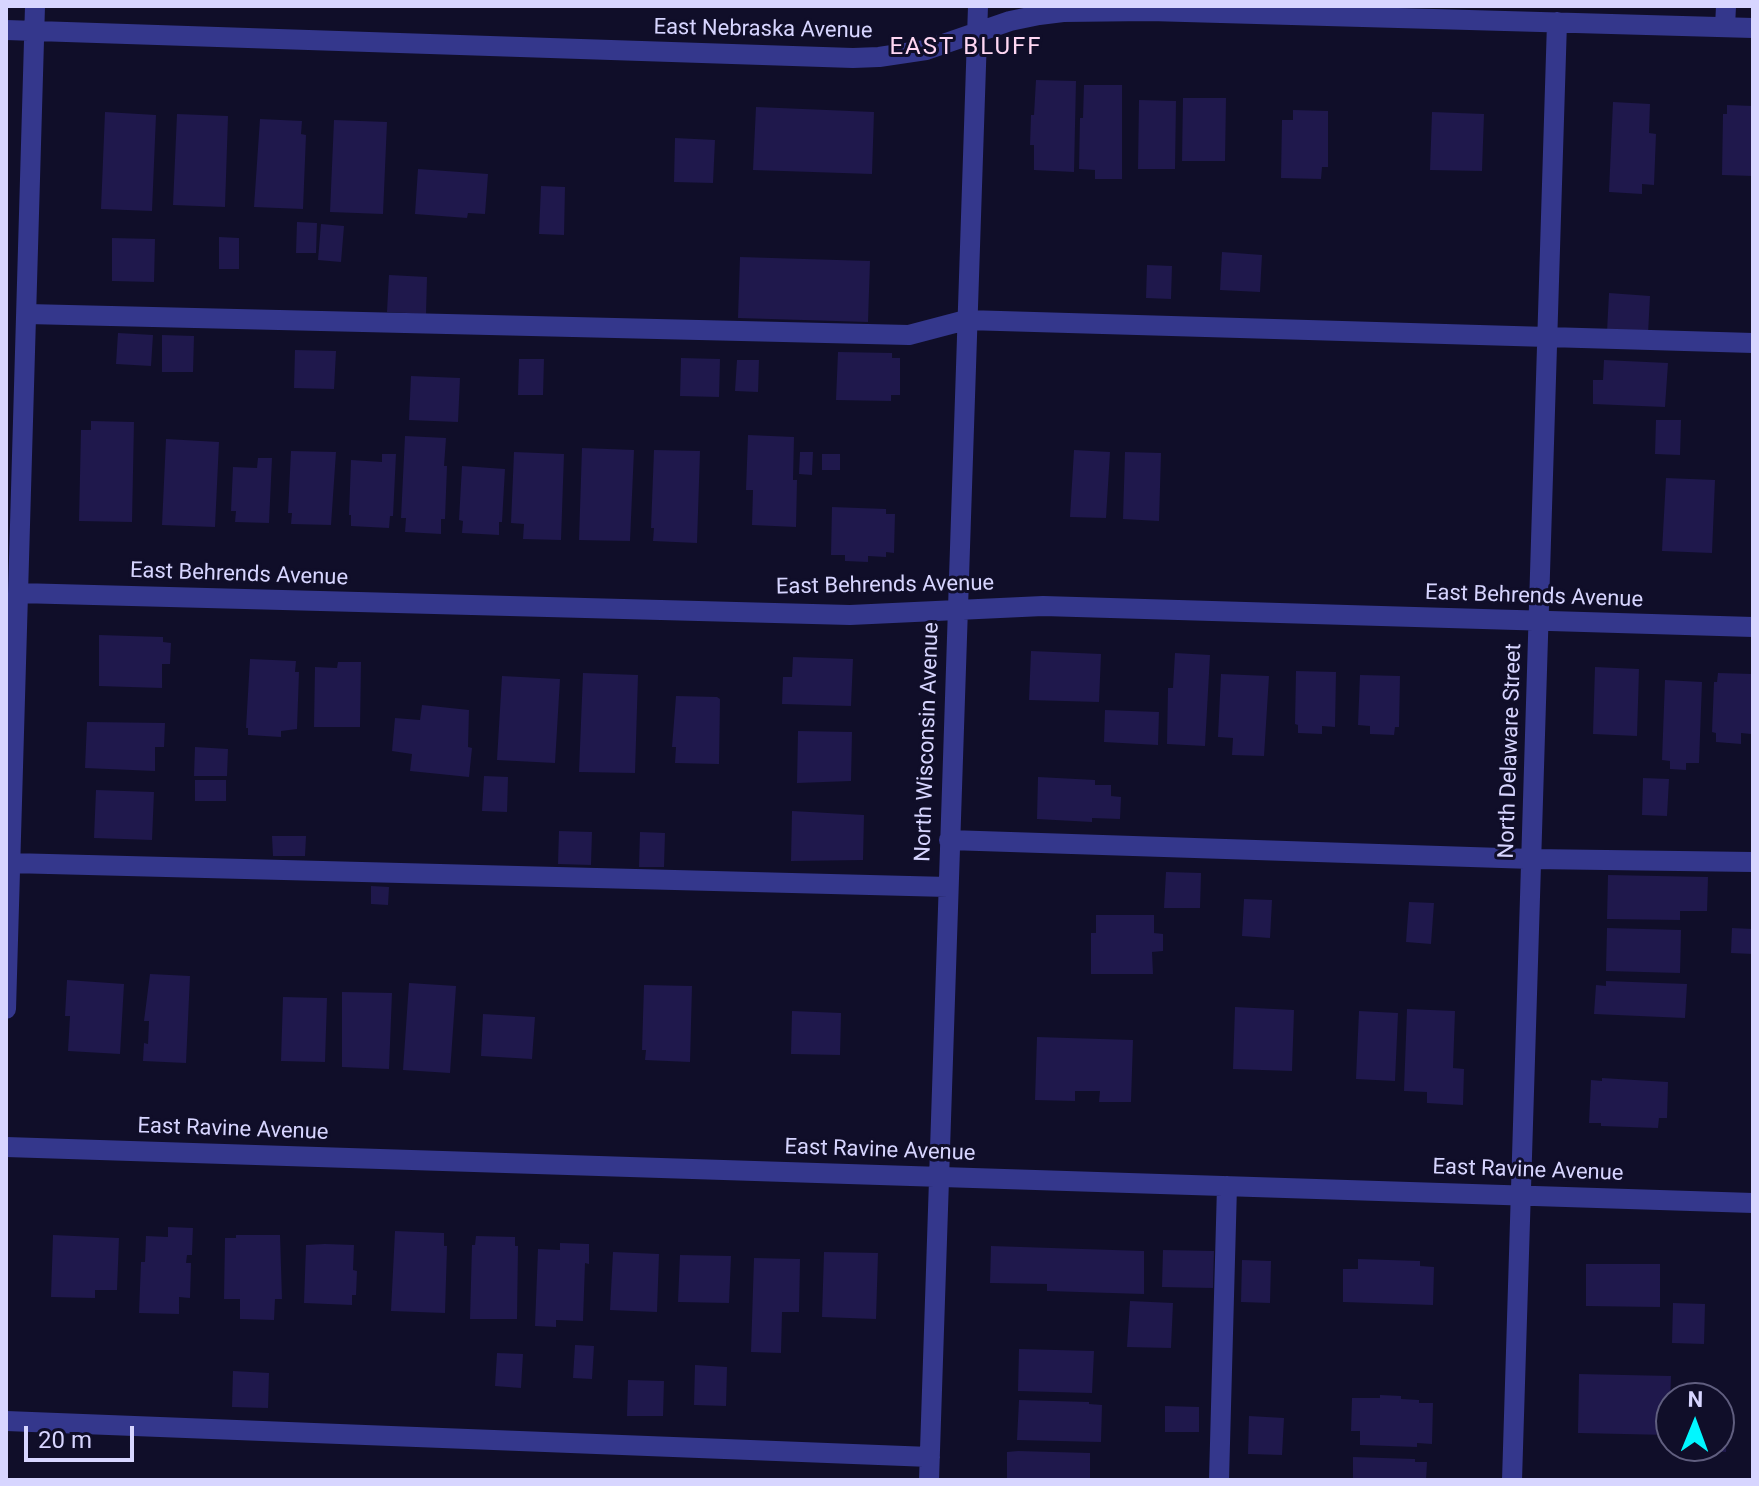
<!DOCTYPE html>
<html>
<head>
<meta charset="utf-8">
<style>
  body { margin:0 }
  #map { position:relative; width:1759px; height:1486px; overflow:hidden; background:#100e29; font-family:Roboto,sans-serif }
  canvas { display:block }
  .frame { position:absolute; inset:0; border:8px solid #d7d5ff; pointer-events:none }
  .north { position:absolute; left:1655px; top:1382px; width:80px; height:80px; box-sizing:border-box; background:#100e29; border:2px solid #605e7f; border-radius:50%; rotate:1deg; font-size:22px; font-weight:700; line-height:32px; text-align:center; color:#d7d5ff }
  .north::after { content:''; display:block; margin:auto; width:28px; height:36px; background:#01f7ff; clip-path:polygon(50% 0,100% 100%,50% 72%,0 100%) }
  .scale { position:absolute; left:24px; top:1426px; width:110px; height:36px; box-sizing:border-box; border:4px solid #d7d5ff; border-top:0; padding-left:10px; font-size:24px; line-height:28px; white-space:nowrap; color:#d7d5ff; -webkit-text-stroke:6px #100e29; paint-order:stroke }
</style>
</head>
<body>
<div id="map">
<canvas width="1759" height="1486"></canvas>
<div class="frame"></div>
<div class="north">N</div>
<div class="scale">20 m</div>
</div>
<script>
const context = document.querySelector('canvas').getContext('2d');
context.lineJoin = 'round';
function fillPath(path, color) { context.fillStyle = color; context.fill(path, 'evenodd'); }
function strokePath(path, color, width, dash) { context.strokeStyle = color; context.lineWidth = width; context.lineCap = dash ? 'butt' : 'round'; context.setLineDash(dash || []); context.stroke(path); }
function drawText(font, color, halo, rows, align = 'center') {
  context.font = font + ' Roboto,sans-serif'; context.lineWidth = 6; context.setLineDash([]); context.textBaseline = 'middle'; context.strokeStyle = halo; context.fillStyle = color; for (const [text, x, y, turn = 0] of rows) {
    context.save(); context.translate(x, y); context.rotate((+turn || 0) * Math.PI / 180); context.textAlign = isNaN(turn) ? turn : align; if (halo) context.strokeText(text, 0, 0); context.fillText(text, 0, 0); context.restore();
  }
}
const building = new Path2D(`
  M1036,80L1076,81L1074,172L1034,170V145H1030L1031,115H1034Z
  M1084,85H1122V179H1095V170L1079,169L1080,118H1083Z
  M1183,98H1226L1225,161H1182Z
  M1139,100L1176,101L1175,169H1138Z
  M1613,102L1650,104L1649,133L1656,134L1654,185L1642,184V194L1609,192Z
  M1727,105L1753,106V176L1722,175L1723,114H1727Z
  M756,107L874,112L872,174L753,170Z
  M1293,110L1328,111V167H1322L1321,179L1281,178L1282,120H1293Z
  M105,112L156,115L152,211L101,209Z
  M1432,112L1484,114L1482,171L1430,170Z
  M177,114L228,116L225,207L173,205Z
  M260,119L302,121L301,134L306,135L303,209L254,207Z
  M334,120L387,122L383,214L330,212Z
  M675,138L715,140L713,183L674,182Z
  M418,169L488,174L485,214L468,213L467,218L415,214Z
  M541,186L565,187L564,235L539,234Z
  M297,222L317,223L316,253H296Z
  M321,224L344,226L341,262L318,260Z
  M219,237L239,238V269H219Z
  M112,238L155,239L154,282L112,281Z
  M1222,252L1262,255L1260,292L1220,290Z
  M740,257L870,261L868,322L738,318Z
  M1147,265L1172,266L1171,299L1146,298Z
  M389,275L427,277L426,314L387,312Z
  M1609,293L1650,296L1648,334L1607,332Z
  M118,333L153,335L151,366L116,364Z
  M162,335L194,336L193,372H162Z
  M295,350L336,351L334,389L294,388Z
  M838,352L892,353V358H900V395H891V401L836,400Z
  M681,358L720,359L719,397L680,396Z
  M519,359H544L543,395H518Z
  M737,360H759L758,392L735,391Z
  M1604,360L1668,363L1665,407L1593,404V380H1603Z
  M411,376L460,378L458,422L409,420Z
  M1656,420H1681L1680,455L1655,454Z
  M91,421L134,422L132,522L79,521L81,430H91Z
  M748,435L794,437L793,480H797L796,527L752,525L753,490H746Z
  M405,436L446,438L444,466H447L445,519H441V534L405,532L406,518H401Z
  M166,439L219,442L215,527L162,525Z
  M582,448L634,450L630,541L579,540Z
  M654,450L700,451L697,543L653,541L654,528H651Z
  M1074,450L1110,452L1106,518L1070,517Z
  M291,451L336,452L331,525L291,524L292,513H288Z
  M514,452L564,454L561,540L523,539L524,524L511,523Z
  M800,452H813L812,475L799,474Z
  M1125,452L1161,453L1159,521L1123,519Z
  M382,454H396L393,516H390L389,528L351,526V515H349L351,460L382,462Z
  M822,454H840V470H822Z
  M258,458H272L269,523L235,522L236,511H231L233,467L257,468Z
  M462,466L505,469L502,522H499V535L462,533L463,521L459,520Z
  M1666,478L1715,480L1712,553L1662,551Z
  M832,507L886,509V514H895L894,553L886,552V557L868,556V562L845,561V555H831Z
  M99,635L163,637V642L171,643L170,664H162V688L99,686Z
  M1031,651L1101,654L1099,702L1029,700Z
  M1175,653L1210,655L1205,746L1167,744L1168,688H1173Z
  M793,657L853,659L851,706L782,704L783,677H792Z
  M250,659L296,661L295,672H299L297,729L281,731V737L248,735V728H246Z
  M338,662H361L360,727H314L315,667L337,668Z
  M1595,667L1639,669L1637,736L1593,734Z
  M1296,671L1336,672L1335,727L1322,726V734L1298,733V725L1295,724Z
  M583,673L638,675L635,773L579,772Z
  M1718,673L1752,674L1751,734L1741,733V744L1716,742V733L1712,732L1714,682H1717Z
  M1221,674L1269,676L1264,756L1232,755L1233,738L1218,737Z
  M1360,675L1400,676L1399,727H1395L1394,735L1370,734V726L1358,725Z
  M502,676L560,679L555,763L497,760Z
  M1665,680L1702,682L1699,763H1686V770L1670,769V761L1662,760Z
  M676,696L717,697L720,699L719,764L675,763L676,747H672Z
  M422,705L469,710L468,747L472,748L469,777L410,771L412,754L392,751L395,718L420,720Z
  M1105,710L1159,712L1158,745L1104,742Z
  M87,722L165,723L164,747H155V771L85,768Z
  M798,731L852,732L851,781L797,783Z
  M195,747L228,749L227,776H194Z
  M484,776L508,777L507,812L482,811Z
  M1038,777L1095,780V785H1111V796L1121,797L1120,819L1092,818V822L1037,819Z
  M1643,778L1669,779L1667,816L1642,815Z
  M195,780H226V801H195Z
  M96,790L154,792L152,840L94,838Z
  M792,811L864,815L863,860L791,861Z
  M559,831L592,832L591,865L558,864Z
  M640,832L665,833L664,867H639Z
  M272,836H306L305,856H273Z
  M1166,872L1201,873L1200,908H1164Z
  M1608,875L1708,877L1707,911H1680V920L1607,919Z
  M371,886L389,887L388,905L371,904Z
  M1244,899L1272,900L1270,938L1242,936Z
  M1409,902L1434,903L1431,944L1406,942Z
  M1096,915H1154V933L1163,934V951L1152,952L1153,974H1091V933H1096Z
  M1607,928L1681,930L1680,973L1606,971Z
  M1732,928L1753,929V954L1731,953Z
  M150,974L190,976L186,1063L143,1061L144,1043L148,1044L149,1021H144Z
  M67,980L124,984L120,1054L68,1051L70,1016H65Z
  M1606,981L1687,984L1685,1018L1594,1014L1596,985L1606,986Z
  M409,983L456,986L450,1073L403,1070Z
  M644,985L692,986L690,1062L645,1060L646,1050H642Z
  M342,992L392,993L389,1069L342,1067Z
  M283,997L327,998L325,1062L281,1061Z
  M1235,1007L1294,1010L1292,1071L1233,1069Z
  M1407,1009L1455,1011L1453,1068L1464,1069L1463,1105L1427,1103V1092L1404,1091Z
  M792,1011L841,1013L840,1055L791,1054Z
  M1359,1011L1398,1013L1395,1081L1356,1079Z
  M483,1014L535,1017L532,1059L481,1056Z
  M1037,1037L1133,1040L1131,1102H1099L1100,1091H1075V1101L1035,1100Z
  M1602,1078L1668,1082L1667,1118H1659L1658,1128L1601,1126V1123H1589L1591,1080L1602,1081Z
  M168,1227L193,1228L192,1255H187L186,1263H191L190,1298L179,1297V1314L139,1313L141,1262H145L146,1236L168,1237Z
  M395,1231L444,1233V1246H447L445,1313L391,1311Z
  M53,1235L119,1238L117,1290H95V1298L51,1297Z
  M236,1235H280L282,1299H275L274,1320L240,1319V1299H224L225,1238H236Z
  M476,1236L515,1237V1246H518L517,1319H470L472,1245H475Z
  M560,1243L589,1244V1264L585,1263L583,1321L556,1320V1327L535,1326L538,1249L560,1250Z
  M325,1244L354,1245L353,1270L357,1271L356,1295H352V1305L304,1303L306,1245Z
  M991,1246L1144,1251V1294L1047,1291V1284L990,1283Z
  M1163,1250L1214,1251L1213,1288L1162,1287Z
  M613,1252L659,1254L657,1312L610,1310Z
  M824,1252L878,1253L876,1319L822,1317Z
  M680,1255L731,1256L729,1303L678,1302Z
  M754,1258L800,1259L799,1312H782L781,1353L751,1352Z
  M1358,1259L1420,1261V1266L1434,1267L1433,1305L1343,1302V1269H1358Z
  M1242,1260L1271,1261L1270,1303L1241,1302Z
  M1586,1264H1660V1307L1586,1306Z
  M1130,1301L1173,1303L1171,1348L1127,1347Z
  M1673,1303L1705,1304L1704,1344L1672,1343Z
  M575,1345L594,1346L592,1379L573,1378Z
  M1019,1349L1094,1351L1092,1393L1018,1391Z
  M497,1353L523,1354L521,1388L495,1386Z
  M695,1365L727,1367L726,1406L694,1405Z
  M233,1371L269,1373L268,1408L232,1407Z
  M1579,1374L1671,1376L1669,1435L1578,1433Z
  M628,1380L664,1381L663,1416H627Z
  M1380,1395L1401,1396V1399L1419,1400V1403H1433L1432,1444L1417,1443V1447L1360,1445V1431H1351L1352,1398H1380Z
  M1019,1400L1089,1402V1404L1102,1405L1101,1442L1017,1440Z
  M1165,1406L1199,1407V1432H1165Z
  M1249,1416L1284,1418L1282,1455L1248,1454Z
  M1719,1428H1727L1726,1452L1689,1450V1446H1719Z
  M1018,1451L1090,1453V1480H1007V1452Z
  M1353,1457L1415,1459V1462H1427L1426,1480H1353Z`);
const minor = new Path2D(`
  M1725,27L1726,6
  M6,30L853,58L879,57L926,50L1010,21L1039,15L1063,12L1150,11L1753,28
  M27,314L909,335L966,320L1753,343
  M18,593L850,615L1043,606L1753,627
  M949,840L1532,859L1753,862
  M10,863L948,887
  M6,1009L35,6
  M6,1147L1753,1203
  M6,1421L930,1457
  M929,1480L978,6
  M1219,1480L1227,1186
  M1512,1480L1557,22`);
const streetNames = [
  ["East Nebraska Avenue",763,30,1],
  ["East Behrends Avenue",239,575,2],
  ["East Behrends Avenue",885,586,-1],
  ["East Behrends Avenue",1534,597,2],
  ["North Wisconsin Avenue",928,742,-88],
  ["North Delaware Street",1511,751,-88],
  ["East Ravine Avenue",233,1130,2],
  ["East Ravine Avenue",880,1151,2],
  ["East Ravine Avenue",1528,1171,2]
];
const neighbourhoodNames = [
  ["EAST BLUFF",966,48]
];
fillPath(building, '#1f184c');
strokePath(minor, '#34378c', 20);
drawText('22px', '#d7d5ff', '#100e29', streetNames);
context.letterSpacing = '2px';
drawText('24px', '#ffd7f3', '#100e29', neighbourhoodNames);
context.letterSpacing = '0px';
</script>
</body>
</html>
